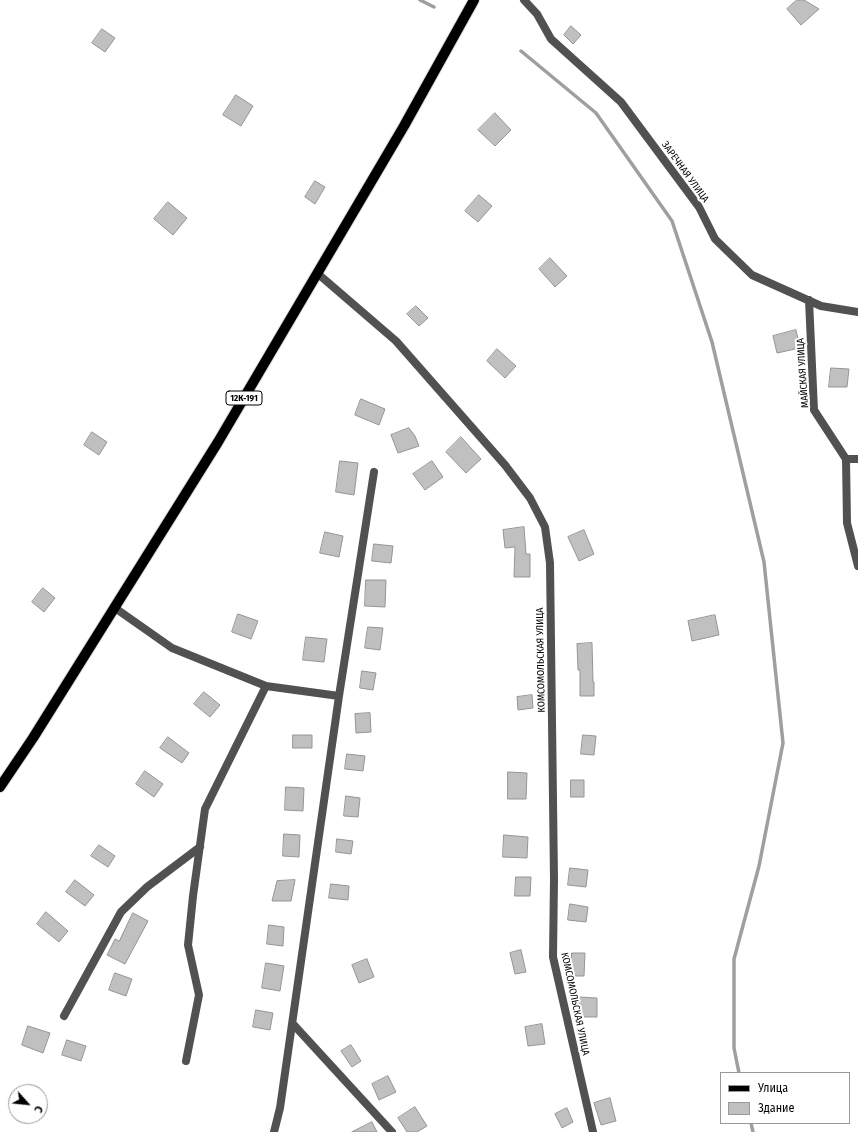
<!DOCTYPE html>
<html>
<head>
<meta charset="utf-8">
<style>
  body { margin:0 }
  #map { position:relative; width:858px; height:1132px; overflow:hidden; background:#fff; font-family:"Fira Sans Condensed",sans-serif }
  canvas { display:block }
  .legend { position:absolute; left:720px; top:1072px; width:130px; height:52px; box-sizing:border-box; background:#fff; border:1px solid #999; margin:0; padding:5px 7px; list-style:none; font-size:12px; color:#000 }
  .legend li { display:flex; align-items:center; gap:8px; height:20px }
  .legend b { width:20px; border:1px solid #999 }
  .north { position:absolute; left:8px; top:1084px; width:40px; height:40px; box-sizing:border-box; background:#fff; border:1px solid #999; border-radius:50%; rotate:117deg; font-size:11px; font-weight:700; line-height:16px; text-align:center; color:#000 }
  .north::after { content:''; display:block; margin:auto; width:14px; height:18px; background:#000; clip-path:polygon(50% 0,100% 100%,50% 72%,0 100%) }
</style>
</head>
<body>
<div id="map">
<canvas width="858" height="1132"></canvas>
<ul class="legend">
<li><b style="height:5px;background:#000"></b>Улица</li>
<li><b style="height:11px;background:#c0c0c0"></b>Здание</li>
</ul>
<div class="north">С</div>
</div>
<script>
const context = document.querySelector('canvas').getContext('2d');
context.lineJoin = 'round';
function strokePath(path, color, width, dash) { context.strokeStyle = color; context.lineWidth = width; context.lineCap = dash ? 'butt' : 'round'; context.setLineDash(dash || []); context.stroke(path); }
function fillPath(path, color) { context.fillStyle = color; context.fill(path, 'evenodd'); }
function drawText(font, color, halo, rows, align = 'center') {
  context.font = font + ' "Fira Sans Condensed",sans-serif'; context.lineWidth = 4; context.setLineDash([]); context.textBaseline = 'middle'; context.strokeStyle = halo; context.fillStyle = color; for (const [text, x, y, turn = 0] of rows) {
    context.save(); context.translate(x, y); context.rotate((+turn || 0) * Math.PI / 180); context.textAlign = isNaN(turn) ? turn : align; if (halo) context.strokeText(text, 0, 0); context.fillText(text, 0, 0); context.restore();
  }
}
const stream = new Path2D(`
  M420,0L434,7
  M521,51L596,113L672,221L712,342L764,562L783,743L759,866L734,959V1048L739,1073
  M751,1123L753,1132`);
const building = new Path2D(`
  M797,0H804L819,9L801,25L787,9Z
  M571,26L581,35L573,44L564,35Z
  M102,29L115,38L105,52L92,43Z
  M236,95L253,106L241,126L223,115Z
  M495,113L511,130L495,146L478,130Z
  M315,181L325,187L315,204L305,197Z
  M479,195L492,206L478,222L465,211Z
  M168,202L187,218L173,235L154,219Z
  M550,258L567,276L555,287L539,269Z
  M416,306L428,318L419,326L407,314Z
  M796,330L800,348L777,353L773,336Z
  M497,349L516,366L505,378L487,361Z
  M831,368L849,369L847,387H829Z
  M361,399L385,409L379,425L355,415Z
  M409,428L415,436L419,446L398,453L391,435Z
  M92,432L107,442L99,455L84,445Z
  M461,437L481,459L466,473L446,452Z
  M340,461L358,463L354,495L336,492Z
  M432,461L443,477L425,490L413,474Z
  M524,527L526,554H530V577H514L515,547L505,548L503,530Z
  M584,530L594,554L579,561L568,537Z
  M325,532L343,536L339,557L320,553Z
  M374,544L393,546L391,563L372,561Z
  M366,580H386L385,607L365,606Z
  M43,588L55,598L44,612L32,602Z
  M238,614L258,621L251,639L232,632Z
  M715,615L719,635L692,641L688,621Z
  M368,627L383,628L380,650L365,648Z
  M306,637L327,639L324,662L303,660Z
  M592,643L593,682H594V696H580V670H578L577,644Z
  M362,671L376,673L373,690L360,688Z
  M204,692L220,705L210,717L194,704Z
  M532,695L533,708L518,710L517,697Z
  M370,713L371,732L356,733L355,714Z
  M293,735H312V748H293Z
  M583,735L596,736L594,755L581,754Z
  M168,737L189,753L182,763L160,748Z
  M347,754L365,756L363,771L345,769Z
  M145,771L163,784L154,797L136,784Z
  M508,772L527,773L526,799H508Z
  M571,780H584V797H571Z
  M286,787L304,788L303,811L285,810Z
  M346,796L360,798L358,817L344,816Z
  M284,834L300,835L299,857L283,856Z
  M504,835L528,837L527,858L503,857Z
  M337,839L353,841L351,854L336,852Z
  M99,845L115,856L108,867L91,856Z
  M570,868L588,870L586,887L568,885Z
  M516,877H531L530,896H515Z
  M75,880L94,895L85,906L66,892Z
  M295,880L291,901H272L277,881Z
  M331,884L349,886L348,900L329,898Z
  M570,904L588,907L586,922L568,920Z
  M46,912L68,931L59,942L37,924Z
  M133,913L148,921L125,964L107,955L115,939L119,941Z
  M269,925L284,927L283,946L267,944Z
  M521,950L526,972L515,974L510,953Z
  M572,953H585L584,976H571Z
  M367,959L374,977L359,983L352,965Z
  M266,963L284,966L280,991L262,988Z
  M115,973L132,979L126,996L109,990Z
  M579,997L597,998V1017H579Z
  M256,1010L273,1013L270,1030L253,1027Z
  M542,1024L545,1044L528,1046L525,1027Z
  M28,1026L50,1033L43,1053L22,1045Z
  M67,1040L86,1046L81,1061L62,1055Z
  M351,1045L361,1061L352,1067L341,1051Z
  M388,1076L396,1092L379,1100L372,1084Z
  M610,1098L616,1121L601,1125L594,1103Z
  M415,1107L427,1126L417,1132H407L398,1118Z
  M567,1108L573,1122L562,1128L555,1114Z
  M372,1122L377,1132H352Z`);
const minor = new Path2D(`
  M524,0L537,14L551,39L621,102L699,207L715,239L752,275L821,306L858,312
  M317,273L396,341L505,465L530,498L545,527L550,563L554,879L553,957L593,1132
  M809,300L814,410L846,459L847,523L858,566
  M846,459H858
  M115,608L172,648L266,686L339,696
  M64,1016L121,912L147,887L200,847
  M293,1024L392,1132
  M186,1061L199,995L188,945L193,896L205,809L266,686
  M274,1132L280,1108L339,696L374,472`);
const primary = new Path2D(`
  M0,787L33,738L218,442L404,126L474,0`);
const shields = [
  [244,398,36]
];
const shieldNames = [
  ["12К-191",244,398]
];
const streetNames = [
  ["ЗАРЕЧНАЯ УЛИЦА",685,172,54],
  ["МАЙСКАЯ УЛИЦА",803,373,-94],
  ["КОМСОМОЛЬСКАЯ УЛИЦА",541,660,-91],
  ["КОМСОМОЛЬСКАЯ УЛИЦА",575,1004,78]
];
strokePath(stream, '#9f9f9f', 3.5);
fillPath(building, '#c0c0c0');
strokePath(building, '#959595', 1);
strokePath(primary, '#dbdbdb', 12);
strokePath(minor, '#515151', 8);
strokePath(primary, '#000', 10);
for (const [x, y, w] of shields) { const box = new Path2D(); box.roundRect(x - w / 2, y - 7, w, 14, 3); context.fillStyle = '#fff'; context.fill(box); strokePath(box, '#000', 1); }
drawText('bold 9px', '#000', null, shieldNames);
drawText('10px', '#000', '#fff', streetNames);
</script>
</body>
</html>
